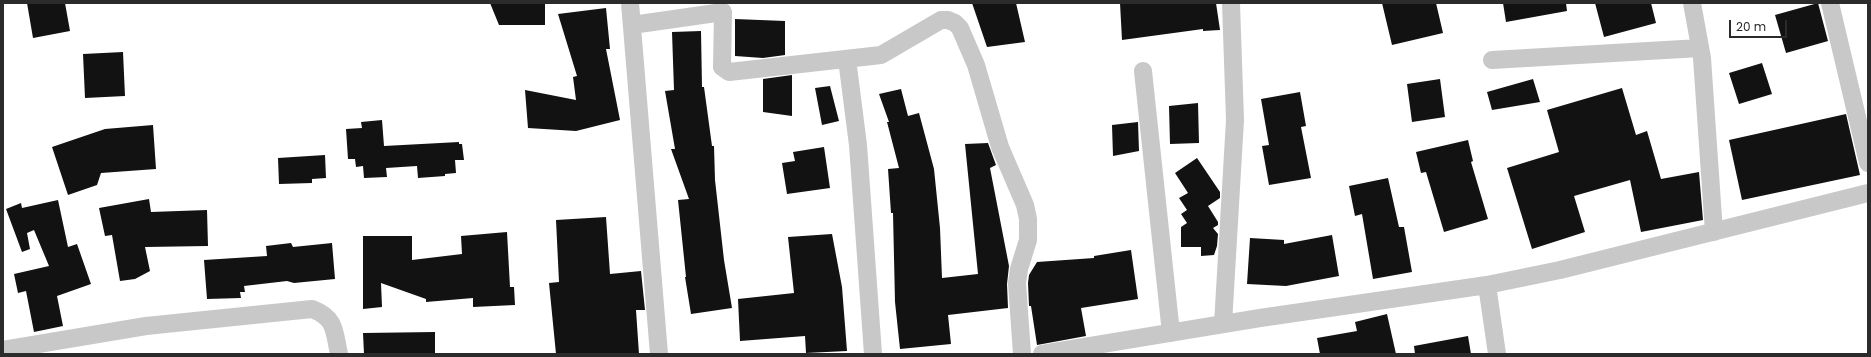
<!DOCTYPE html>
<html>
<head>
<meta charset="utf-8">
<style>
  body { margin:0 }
  #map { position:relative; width:1871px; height:357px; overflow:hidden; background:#fff; font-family:Poppins,sans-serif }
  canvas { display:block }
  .frame { position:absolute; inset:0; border:4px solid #2b2b2b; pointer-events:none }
  .scale { position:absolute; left:1729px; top:20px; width:58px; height:18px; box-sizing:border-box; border:2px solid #2b2b2b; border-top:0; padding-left:5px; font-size:12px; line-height:14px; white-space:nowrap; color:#2b2b2b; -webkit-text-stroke:3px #fff; paint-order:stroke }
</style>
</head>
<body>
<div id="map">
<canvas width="1871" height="357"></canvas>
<div class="frame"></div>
<div class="scale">20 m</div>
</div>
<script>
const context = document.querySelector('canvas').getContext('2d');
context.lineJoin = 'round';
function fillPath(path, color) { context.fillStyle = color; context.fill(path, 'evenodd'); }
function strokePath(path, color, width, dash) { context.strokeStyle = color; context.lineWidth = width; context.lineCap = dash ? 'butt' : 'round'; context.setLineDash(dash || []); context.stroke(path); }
const building = new Path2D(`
  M27,3H65L70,31L33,38Z
  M490,3H545V25H499Z
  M972,3H1016L1025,42L987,47Z
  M1120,3H1216L1220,30L1203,31V29L1122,40Z
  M1382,3H1436L1443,33L1392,45Z
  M1503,3H1566L1567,11L1506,22Z
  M1595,3H1651L1656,23L1604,37Z
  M1818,3L1828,41L1786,53L1775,15Z
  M606,8L610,49H606L620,120L576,131L528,128L525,90L576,100L573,77L577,76L558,14Z
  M735,19L785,21V55L763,58L735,56Z
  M701,31L702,87H704L712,146H714L715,180L724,260L732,308L691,314L685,277H686L678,200L689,199L671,149H675L665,91L674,90L672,32Z
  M123,52L125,96L85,98L83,54Z
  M1762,63L1772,94L1739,104L1729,73Z
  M792,75V116L763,112V79Z
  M1440,79L1445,117L1412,122L1407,84Z
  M1533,79L1540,102L1492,110L1487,92Z
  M830,86L839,121L822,125L815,88Z
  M1622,88L1636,135L1647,131L1661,179L1699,172L1703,220L1641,232L1630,180L1574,196L1585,232L1532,249L1507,168L1559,152L1547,110Z
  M901,89L908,116L919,113L934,169L940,228L942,278L978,274L965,144L988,143L996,165L990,168L1009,266L1007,284L1008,308L948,315L951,344L900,349L895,302L893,213H891L888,169L899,168L887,122H889L879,94Z
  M1300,92L1306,126L1301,127L1311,178L1269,185L1262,146L1269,145L1261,99Z
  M1198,103L1199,143L1170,144L1169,106Z
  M1846,114L1860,175L1742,200L1729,140Z
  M382,120L384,146L459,142V144H462L464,160H455L456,173L445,174V176L418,178L417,166L386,168L387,177L364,178L363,166L356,167L355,159H348L346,129L362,128L361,122Z
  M1138,122L1139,151L1113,156L1112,125Z
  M153,125L156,169L101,173L97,185L68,195L52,147L105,129Z
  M1468,140L1473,161L1471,162L1488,219L1444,232L1426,172L1421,173L1416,152Z
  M824,147L830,188L787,194L782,163L795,161L793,152Z
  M325,155L326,178L312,179V183L279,184L278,158Z
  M1197,158L1220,192V198L1208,206L1218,222V225L1213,228L1218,234L1217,246L1214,255L1201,256V247H1181V227L1187,223L1181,214L1187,210L1179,198L1188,193L1175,173Z
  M1388,178L1399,227H1404L1412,272L1373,279L1362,214L1355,216L1349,186Z
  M149,199L151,212L207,210L208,246L145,247L150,271L135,279L120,281L112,235L105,236L99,208Z
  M58,200L68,247L77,244L91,284L57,296L63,326L34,332L26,291L18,293L14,274L49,266L34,230L27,233L30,249L22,252L6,209L21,203L22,208Z
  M606,217L610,274L641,271L645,310H636L639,354H556L549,283L559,282L556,220Z
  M507,232L510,287H514L515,305L473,307V298L426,302V299L381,283L382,307L363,309V236H412V260L462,254L461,236Z
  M832,234L842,287L847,351L806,353L805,336L740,341L738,299L794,293L788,237Z
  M1332,235L1339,276L1286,286L1247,284L1250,238L1284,240V244Z
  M291,243L293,247L332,243L335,279L294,283L287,281L244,286L245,292H240L241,298L207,299L204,260L267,256L266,246Z
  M1131,250L1138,299L1081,308L1086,336L1037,345L1031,306H1029L1028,283L1029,275L1037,262L1094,258V256Z
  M1387,314L1396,354H1320L1317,338L1357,331L1355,322Z
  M435,332V354H364L363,333Z
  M1468,336L1471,354H1415L1414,346Z`);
const street = new Path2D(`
  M630,3L659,354
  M1692,3L1702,58L1714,232
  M1830,3L1868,163
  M632,25L723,12L722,67L729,72L881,55L941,20H948L955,23L960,28L976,65L1000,147L1025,205L1028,219V240L1019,269L1017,283L1022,354
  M847,59L858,145L873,354
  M1492,60L1700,48
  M1143,71L1171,333
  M1487,285L1497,354
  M1223,324L1235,120L1231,3
  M3,350L146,326L312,309C336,318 334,331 339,354
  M1042,354L1260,318L1487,285L1560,270L1868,193`);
fillPath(building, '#121212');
strokePath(street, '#c8c8c8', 18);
</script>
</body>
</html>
